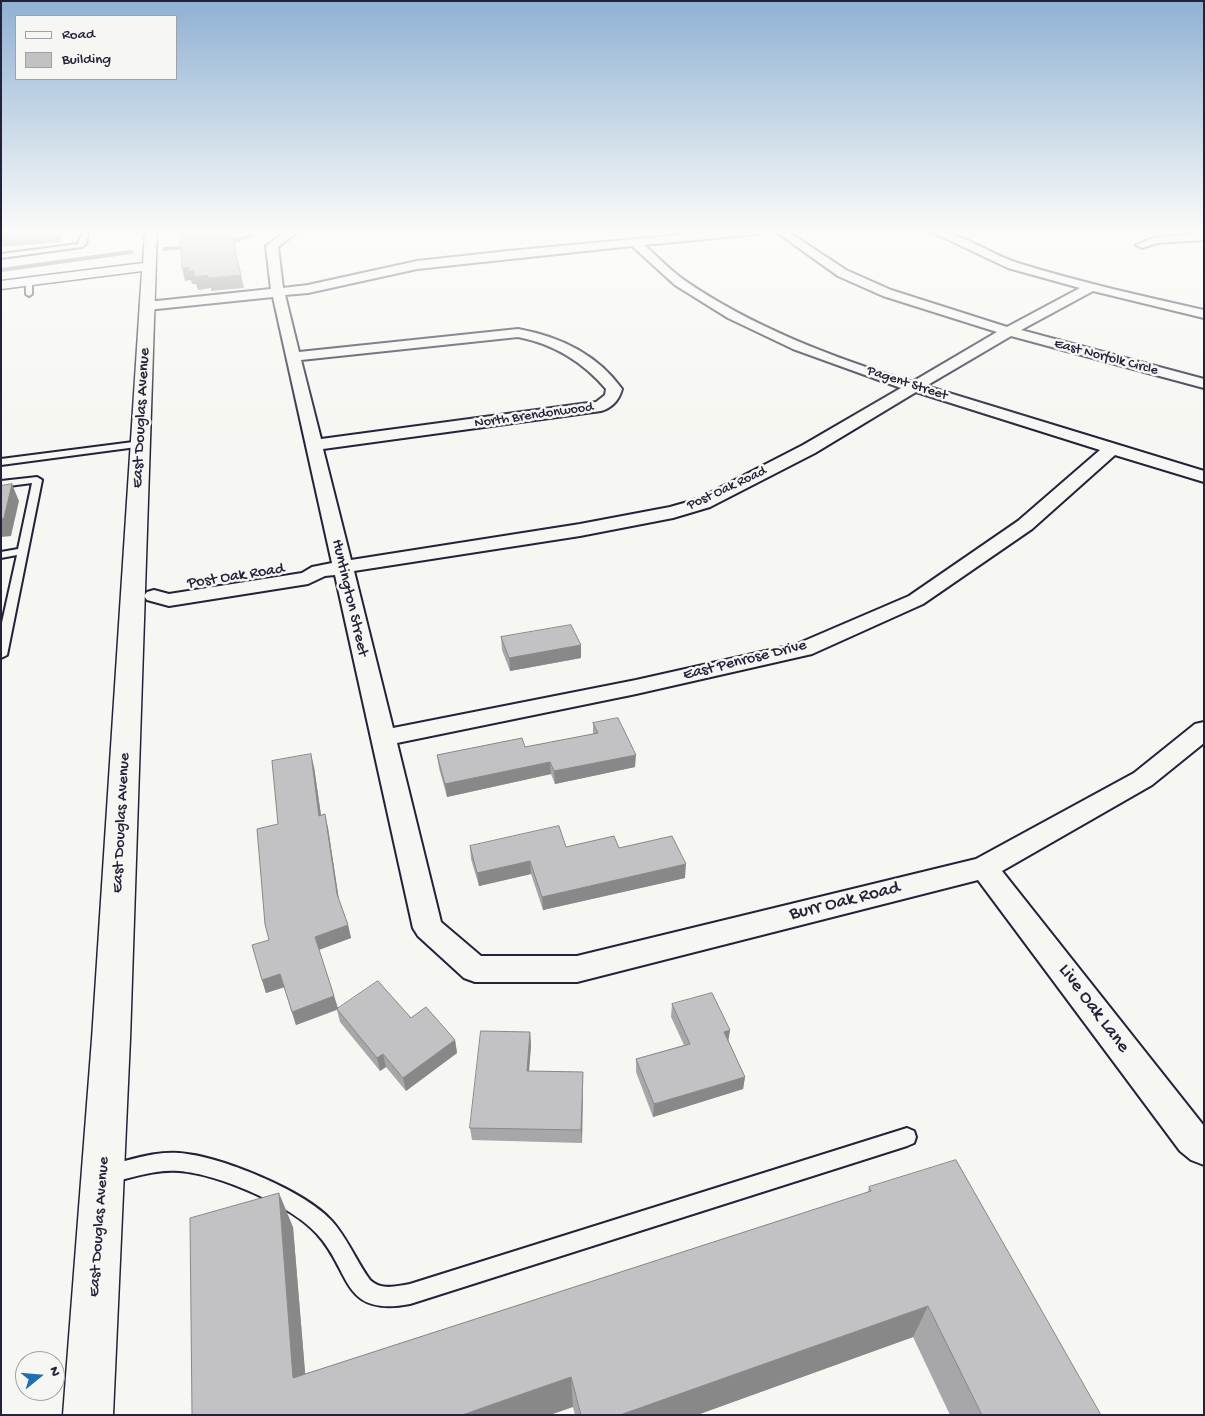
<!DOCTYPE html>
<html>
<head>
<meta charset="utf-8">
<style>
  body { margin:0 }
  #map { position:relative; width:1205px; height:1416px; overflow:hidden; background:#f6f6f2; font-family:"Gochi Hand",sans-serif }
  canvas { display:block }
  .frame { position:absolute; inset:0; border:2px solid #22223b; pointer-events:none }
  .legend { position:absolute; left:15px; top:15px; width:162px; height:65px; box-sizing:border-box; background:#f6f6f2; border:1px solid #a1a1a9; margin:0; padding:6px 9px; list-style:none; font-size:15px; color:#22223b }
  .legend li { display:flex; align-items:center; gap:10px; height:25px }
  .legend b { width:25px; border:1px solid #a1a1a9 }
  .north { position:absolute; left:15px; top:1351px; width:50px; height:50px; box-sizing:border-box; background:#f6f6f2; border:1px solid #a1a1a9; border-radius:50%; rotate:73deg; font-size:14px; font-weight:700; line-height:20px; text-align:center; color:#22223b }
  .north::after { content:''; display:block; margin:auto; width:18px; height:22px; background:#1f6fb2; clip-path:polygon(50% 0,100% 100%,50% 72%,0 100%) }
</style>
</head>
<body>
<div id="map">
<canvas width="1205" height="1416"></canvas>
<div class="frame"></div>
<ul class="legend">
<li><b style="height:6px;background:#f6f6f2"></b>Road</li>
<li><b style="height:14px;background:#c2c2c4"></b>Building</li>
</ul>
<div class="north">N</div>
</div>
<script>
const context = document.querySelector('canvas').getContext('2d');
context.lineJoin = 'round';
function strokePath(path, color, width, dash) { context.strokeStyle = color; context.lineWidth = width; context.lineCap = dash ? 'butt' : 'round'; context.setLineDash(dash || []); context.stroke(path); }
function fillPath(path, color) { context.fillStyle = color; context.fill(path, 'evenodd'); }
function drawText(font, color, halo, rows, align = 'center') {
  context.font = font + ' "Gochi Hand",sans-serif'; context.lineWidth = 5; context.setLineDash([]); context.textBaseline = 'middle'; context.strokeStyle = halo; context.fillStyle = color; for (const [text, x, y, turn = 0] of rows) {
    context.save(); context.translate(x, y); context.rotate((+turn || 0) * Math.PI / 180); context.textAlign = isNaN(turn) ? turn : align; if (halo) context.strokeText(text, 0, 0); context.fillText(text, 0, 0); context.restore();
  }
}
const stream = new Path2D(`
  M226,242L252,236L254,231
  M165,249L188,247
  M1,270L131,252`);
const service = new Path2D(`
  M83,231H89L86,244L82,247L1,258V254L78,244Z
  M29,280L32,282V294L29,296L26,294V282Z
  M141,441L144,442V446L1,465V459Z
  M37,477L42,480L7,655L1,658V627L17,555L1,558V552L18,549L32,483L1,487V481Z
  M907,1128L914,1131L916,1137L914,1143L907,1146L410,1304C341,1317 352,1272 317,1234C291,1205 218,1174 179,1171C156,1169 131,1178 108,1183L101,1181L98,1174L101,1167L108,1165C131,1160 155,1151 179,1153C220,1156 303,1190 331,1220C347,1237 356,1261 370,1280C382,1291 396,1286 410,1284Z`);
const minor = new Path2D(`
  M286,231H299L278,247L283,288L308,285L417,261L508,251L722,231H761L756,234L644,245C657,256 670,270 684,280C752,327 834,358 912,382L997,332L883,296L838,276L775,231H787L846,270L891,290L1007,327L1080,288L1008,268L930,231C961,231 989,254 1018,263C1079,282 1142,296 1204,310V318L1093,291L1021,330L1204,379V388L1011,336L926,386L1204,471V482L1115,455L1032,529L923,604L812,654L636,694L397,743L441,922L481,956H577L976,859L1134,773L1195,724L1204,722V743L1152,785L1002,871L1204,1126V1165L1191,1160L1180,1151L978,880L577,982H475L464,978L418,936L413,928L335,575L325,576L308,584L169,606L147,600L144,596L147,592L154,590L169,594L302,573L312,567L332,563L273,297L147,310L140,306L147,302L271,289L266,246ZM632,246L675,285L728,318L793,349L901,388L803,445L698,499L670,507L580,524L351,560L323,449L601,411C612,408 619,400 622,389C597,354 558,336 518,329L299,352L285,295L308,293L417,269ZM518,337C554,344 583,362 606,389L605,395L596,402L321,439L301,360ZM916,392L1100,450L1018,521L909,596L797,644L636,680L393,728L354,571L580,536L673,518L710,507L815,453Z
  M1204,234V240L1157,243L1142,248L1136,245L1156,237Z`);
const tertiary = new Path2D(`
  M145,231H157L130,1039L113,1415H63L92,1039L142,271L1,289V281L143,263Z`);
const wall = new Path2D(`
  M501,637L581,645V658L510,671L502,650Z
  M593,723L635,767L555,784L551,774L447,797L439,768L437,755L525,747L593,734Z
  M314,767L321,815L328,828L339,900L348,925L351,938L319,950L338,1008L411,1018L455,1040L457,1053L406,1091L386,1067L380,1071L340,1022L337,1010L296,1025L284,987L266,993L262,980L269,940L278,824Z
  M470,846L619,848L685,878L543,910L531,874L479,886L471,859Z
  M672,1004L730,1030L728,1040L745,1077L743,1089L653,1117L636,1072V1059L684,1045L671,1017Z
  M530,1032L531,1045L529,1071L583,1072L582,1143L472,1140L470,1128Z
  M869,1187L1101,1415H950L913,1337L697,1415H575L573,1407L192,1415L293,1227L305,1374L868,1192Z`);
const shadedWall = new Path2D(`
  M57,231H64L61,242L1,247V235Z
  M232,231H234L236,254L233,242Z
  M189,267L194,271L208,275H241L244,288L211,291V288L198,290L196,284H192L191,280L185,281L182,268Z
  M12,484L19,501L11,536L1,537V519Z
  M581,645V658L510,671L509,658Z
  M311,754L314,767L323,829L319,816Z
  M636,755L635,767L555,784L554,771Z
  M550,762L551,774L447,797L445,784Z
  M325,814L328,828L340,907L337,894Z
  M530,861L531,874L479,886L477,873Z
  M686,864L685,878L543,910L542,897Z
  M348,925L351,938L318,950L315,937Z
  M280,974L285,987L266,993L262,980Z
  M334,996L338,1009L296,1025L292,1012Z
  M730,1030L728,1043L724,1032Z
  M530,1032L531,1045L528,1083L527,1071Z
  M455,1040L457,1053L406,1091L403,1078Z
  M383,1054L386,1067L380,1071L377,1058Z
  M583,1072V1085L582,1143L581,1130Z
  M745,1077L743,1089L653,1117L654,1104Z
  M279,1193L293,1227L308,1407L293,1378Z
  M928,1306L913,1337L697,1415H620Z
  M571,1377L573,1407L550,1415H462Z`);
const building = new Path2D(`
  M1,231H57L1,235Z
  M181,231H232L233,242L241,275L208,278V275L194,277V271H189V267L182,268Z
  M12,484L4,518L1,519V486Z
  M571,625L581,645L509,658L501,637Z
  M618,718L636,755L554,771L550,762L445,784L437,755L522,738L525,747L598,733L593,723Z
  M311,754L319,816L325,814L337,894L348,925L315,937L334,996L292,1012L280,974L262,980L252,945L269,940L265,924L257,829L278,824L272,761Z
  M559,826L566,847L614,836L619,848L672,836L686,864L542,897L530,861L477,873L470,846Z
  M378,981L411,1018L426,1007L455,1040L403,1078L383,1054L377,1058L337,1009Z
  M712,993L730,1030L724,1032L745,1077L654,1104L636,1059L690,1044L672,1004Z
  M481,1031L530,1032L527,1071L583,1072L581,1130L470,1128Z
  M956,1160L1101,1415H982L928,1306L620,1415H581L571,1377L462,1415H192L190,1218L279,1193L293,1378L871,1191L869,1187Z`);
const farStreetnames = [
  ["East Norfolk Circle",1106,358,15],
  ["Pagent Street",907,384,18],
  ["North Brendonwood",534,416,-8],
  ["Post Oak Road",727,489,-25]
];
const streetNames = [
  ["East Douglas Avenue",142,418,-87],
  ["Post Oak Road",236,577,-9],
  ["Huntington Street",349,598,77],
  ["East Penrose Drive",745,661,-14],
  ["East Douglas Avenue",122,823,-87],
  ["East Douglas Avenue",100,1227,-86]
];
const nearStreetnames = [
  ["Burr Oak Road",845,902,-14],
  ["Live Oak Lane",1093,1009,53]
];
strokePath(stream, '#757583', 4);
strokePath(service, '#22223b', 4);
strokePath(minor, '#22223b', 4);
strokePath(tertiary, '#22223b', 3);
fillPath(service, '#f6f6f2');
fillPath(minor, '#f6f6f2');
fillPath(tertiary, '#f6f6f2');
fillPath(wall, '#a7a7a9');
fillPath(shadedWall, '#888889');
fillPath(building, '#c2c2c4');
strokePath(building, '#888889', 1);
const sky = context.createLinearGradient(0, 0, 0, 429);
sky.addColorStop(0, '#90b1d3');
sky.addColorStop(0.54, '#fbfbf9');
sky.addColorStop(1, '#fbfbf900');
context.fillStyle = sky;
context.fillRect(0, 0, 1205, 429);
drawText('14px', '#22223b', '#f6f6f2', farStreetnames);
drawText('16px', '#22223b', '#f6f6f2', streetNames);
drawText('19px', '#22223b', '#f6f6f2', nearStreetnames);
</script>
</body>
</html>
